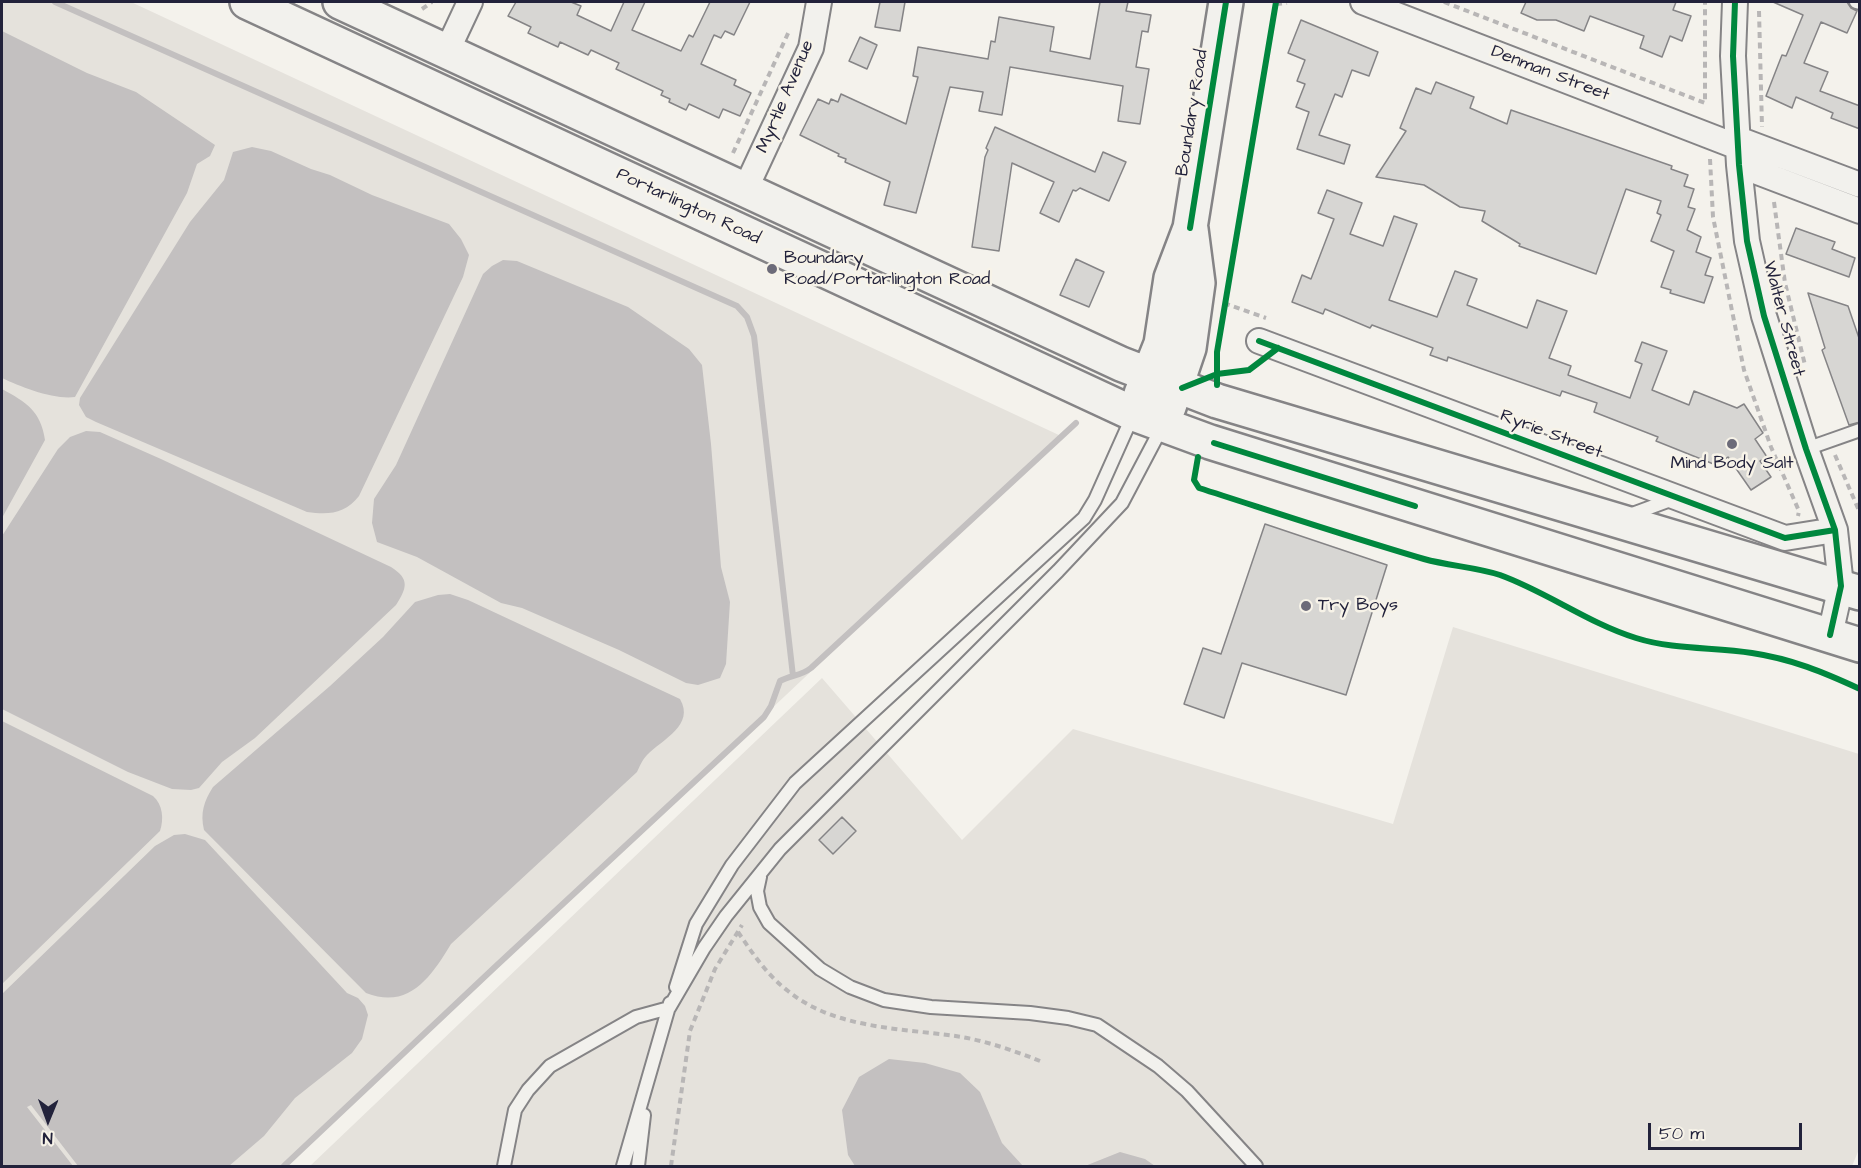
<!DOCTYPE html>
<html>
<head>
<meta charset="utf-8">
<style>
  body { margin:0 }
  #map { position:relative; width:1861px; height:1168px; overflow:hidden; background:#f4f2ec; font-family:"Architects Daughter",sans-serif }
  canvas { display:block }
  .frame { position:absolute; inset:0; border:3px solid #22223b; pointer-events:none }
  .north { position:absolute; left:18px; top:1090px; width:60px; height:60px; -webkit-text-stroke:4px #f7f3e8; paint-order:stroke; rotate:181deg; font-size:16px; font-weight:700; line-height:24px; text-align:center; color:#22223b }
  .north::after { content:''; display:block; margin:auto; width:21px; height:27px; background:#22223b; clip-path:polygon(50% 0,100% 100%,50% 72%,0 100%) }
  .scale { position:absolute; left:1648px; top:1123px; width:154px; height:27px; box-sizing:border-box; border:3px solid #22223b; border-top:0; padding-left:8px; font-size:18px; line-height:21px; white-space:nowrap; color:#22223b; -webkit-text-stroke:4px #f7f3e8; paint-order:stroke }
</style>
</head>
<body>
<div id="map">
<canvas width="1861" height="1168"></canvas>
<div class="frame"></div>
<div class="north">N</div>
<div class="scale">50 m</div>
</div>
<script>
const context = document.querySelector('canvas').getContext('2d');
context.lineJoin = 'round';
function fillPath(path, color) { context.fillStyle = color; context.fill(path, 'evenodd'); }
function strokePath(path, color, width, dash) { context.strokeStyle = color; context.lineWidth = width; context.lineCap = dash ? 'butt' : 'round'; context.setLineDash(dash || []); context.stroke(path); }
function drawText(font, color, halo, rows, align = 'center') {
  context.font = font + ' "Architects Daughter",sans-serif'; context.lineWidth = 5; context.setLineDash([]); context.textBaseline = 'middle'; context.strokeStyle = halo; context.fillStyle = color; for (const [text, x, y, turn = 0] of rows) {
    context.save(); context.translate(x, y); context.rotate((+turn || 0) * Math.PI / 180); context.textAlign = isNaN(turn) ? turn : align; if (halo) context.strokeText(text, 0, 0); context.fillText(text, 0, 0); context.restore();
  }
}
const built = new Path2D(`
  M2,2H131L1061,436L286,1166H2Z
  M1453,627L1859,754L1860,1147L1852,1166H310L822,678L962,840L1073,729L1393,824Z`);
const water = new Path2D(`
  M2,31L87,73L136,92L215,145L210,156L197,164L187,193L75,397C54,400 21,387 2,378Z
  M252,147L271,151L311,169L330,175L372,195L449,224L461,239L469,255L463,277L359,496C345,514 329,515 307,512L96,422L86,417L79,405L80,398L190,222L224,180L233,152Z
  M503,260L517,261L628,307L689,349L702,365L711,444L721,567L730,602L726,664L720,678L698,685L686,683L619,650L522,608L501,603L417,557L377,542L372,523L374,499L396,465L483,274L492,266Z
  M2,389C26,402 41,411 45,440L2,518Z
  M86,431L100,432L161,459L391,567C410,579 407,588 396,605L255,738L222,762L199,788L191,790L172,789L128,772L2,709V536L58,449L70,437Z
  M450,594L468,600L680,699C695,725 663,739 647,755C642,760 640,766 637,772L451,944C431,977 409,1010 366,993L204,830C200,813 204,801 213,787L330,686L383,637L415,602L438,595Z
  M2,721L153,796C163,805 164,819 160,831L2,984Z
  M185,834L205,840L347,993L358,998L365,1006L368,1015L362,1039L352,1053L295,1098L264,1136L229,1166H78L31,1105L27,1107L73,1166H2V994L155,846L174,835Z
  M889,1059L925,1063L960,1073L980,1092L1002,1143L1023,1166H855L848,1155L842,1110L859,1077Z
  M1120,1152L1145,1159L1155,1166H1085Z`);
const stream = new Path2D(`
  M55,2L737,306L747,317L754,336L793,676
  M284,1166L495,967L764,717L771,706L780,681C791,675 801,676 811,668L1076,423`);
const building = new Path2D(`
  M516,2H571L581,6L577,15L611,31L624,2H645L632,30L681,51L689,35L693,37L710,2H750L734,35L725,31L721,38L714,35L701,64L736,80L734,85L751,93L740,116L723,109L719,118L689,104L686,110L669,102L670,99L661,95L663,91L616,69L619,63L591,50L588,55L560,42L558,47L528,33L531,27L508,16Z
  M880,2H905L900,31L875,27Z
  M1100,2H1128L1126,11L1151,15L1148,32L1142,31L1136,67L1149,69L1140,124L1118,121L1123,86L1010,67L1002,115L979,111L983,92L950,87L916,213L884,205L890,182L845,162L846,159L838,156L839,154L800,135L818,99L829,104L831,99L838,102L841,94L906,124L918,77L913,76L918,47L988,59L991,41L995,42L999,17L1054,27L1050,51L1090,59Z
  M1526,2H1676L1673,10L1691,16L1682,41L1670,36L1662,57L1640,48L1644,36L1590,16L1584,31L1556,20H1537L1521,13Z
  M1773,2H1847L1851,8L1857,11L1847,33L1821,22L1804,63L1828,72L1820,91L1860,106V129L1831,118L1833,113L1796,97L1792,108L1766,96L1782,55L1786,56L1803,15Z
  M1301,20L1378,52L1369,76L1352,70L1342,97L1335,94L1319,135L1350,145L1344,164L1297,149L1309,112L1296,107L1305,84L1297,81L1305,60L1288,53Z
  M860,37L877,45L867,69L849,61Z
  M1436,82L1474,97L1470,108L1507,124L1511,110L1672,166L1671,169L1688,175L1684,186L1694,189L1688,207L1695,209L1687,230L1701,237L1696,252L1711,258L1705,275L1713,277L1704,303L1670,293L1671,290L1661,287L1674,251L1651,241L1661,215L1657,213L1661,201L1626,189L1596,274L1519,246L1520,244L1482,221L1485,211L1460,207L1424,185L1376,177L1406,131L1400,128L1416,88L1431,94Z
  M995,127L1095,172L1103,152L1126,162L1109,201L1080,188L1076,191L1073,190L1059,222L1040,213L1054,182L1012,163L999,251L972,247L985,157L988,150L986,148Z
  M1327,190L1362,203L1350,234L1383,246L1394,216L1417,224L1389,300L1437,317L1455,271L1477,279L1467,305L1527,328L1537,300L1567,311L1549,358L1571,366L1568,375L1630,398L1642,364L1635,361L1642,342L1667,351L1652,390L1689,405L1694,391L1737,408L1744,404L1763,433L1755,439L1767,457L1760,461L1771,477L1751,490L1728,457L1716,465L1656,441L1658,437L1594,412L1597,403L1562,391L1560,396L1448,357L1447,361L1430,355L1433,348L1372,325L1370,328L1325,309L1323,314L1292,302L1302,275L1311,279L1334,219L1318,213Z
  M1796,228L1835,242L1832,249L1855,258L1849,277L1786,254Z
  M1076,259L1104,272L1089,307L1060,295Z
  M1808,293L1848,306L1860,341V422L1849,425L1822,350L1825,348Z
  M1265,524L1387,565L1346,695L1242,663L1224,718L1184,704L1203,648L1221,654Z
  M842,817L856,831L833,854L819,840Z`);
const path = new Path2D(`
  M1444,2L1705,103V2
  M1276,4L1287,3
  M422,9L432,2
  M1759,11L1762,127
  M733,153L790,29
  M1710,159L1713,217L1744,370L1771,447L1799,511L1798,516
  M1774,202L1785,283L1805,365
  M1224,303L1266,318
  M1835,455L1860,513
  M738,932C753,954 767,975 788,991C836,1030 904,1028 962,1037C989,1042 1015,1051 1040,1061
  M671,1166L690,1031L715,969L742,925`);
const lane = new Path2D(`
  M1856,2L1860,3
  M1806,449L1860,430
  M1627,516L1673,499
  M760,877L757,891L760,907L769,923L820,969L850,987L884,1000L931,1007L1030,1013L1068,1018L1097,1025L1158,1066L1187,1091L1256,1166
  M676,987L696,924L732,865L795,783L1084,518L1095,500L1133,415
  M504,1166L515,1110L528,1090L550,1066L636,1017L669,1008L704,948L726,916L780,849L1058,571L1122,503L1162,427
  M623,1166L670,1003
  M638,1166L644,1115`);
const street = new Path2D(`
  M1363,2L1738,147
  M1735,2L1733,56L1739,165L1747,241L1764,316L1806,449L1835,530L1841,586L1830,635
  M447,51L470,2
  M1738,139L1860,185
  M1739,165L1860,211
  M745,190L811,48L819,2
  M1259,341L1785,538L1835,530`);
const secondary = new Path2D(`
  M247,2L1134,414L1210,442L1860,645
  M340,2L1121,364L1217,401L1860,593
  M1141,394L1161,344L1171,278L1190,228L1226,2
  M1169,407L1189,348L1198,283L1191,229`);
const cycleway = new Path2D(`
  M1735,2L1733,56L1739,165L1747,241L1764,316L1806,449L1835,530L1841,586L1830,635
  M1190,228L1226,2
  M1259,341L1785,538L1835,530
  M1217,385V352L1276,2
  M1182,388L1217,374L1249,370L1278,348
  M1214,443L1415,506
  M1198,457L1194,480L1199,488C1274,512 1349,537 1424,559C1449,566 1475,567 1500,575C1547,592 1588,623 1636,638C1674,650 1713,647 1752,653C1792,659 1823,672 1860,689`);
const markers = [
  [772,269,6,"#6c6b79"],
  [1732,444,6,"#6c6b79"],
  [1306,606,6,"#6c6b79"]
];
const streetNames = [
  ["Denman Street",1550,74,21],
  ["Myrtle Avenue",786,97,-67],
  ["Boundary Road",1193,113,-81],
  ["Portarlington Road",688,207,25],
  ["Walter Street",1783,319,75],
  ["Ryrie Street",1551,435,21]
];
const poiNames = [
  ["Boundary",784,259],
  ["Road/Portarlington Road",784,280],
  ["Mind Body Salt",1732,464,"center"],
  ["Try Boys",1318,606]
];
fillPath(built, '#e5e2dc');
fillPath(water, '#c3c0c0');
strokePath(stream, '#c3c0c0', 6);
fillPath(building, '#d7d6d3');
strokePath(building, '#858486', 1.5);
strokePath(lane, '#858486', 16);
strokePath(street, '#858486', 28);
strokePath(secondary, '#858486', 38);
strokePath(path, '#b8b6b6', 4, [6, 4.5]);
strokePath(lane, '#f2f1ed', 12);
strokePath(street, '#f2f1ed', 24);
strokePath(secondary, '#f2f1ed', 33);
strokePath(cycleway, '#00873e', 6);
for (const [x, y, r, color] of markers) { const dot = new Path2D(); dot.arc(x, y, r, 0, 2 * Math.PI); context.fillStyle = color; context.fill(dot); strokePath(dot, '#f7f3e8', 2); }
drawText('18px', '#22223b', '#f7f3e8', streetNames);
drawText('18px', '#22223b', '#f7f3e8', poiNames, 'left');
</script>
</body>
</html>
